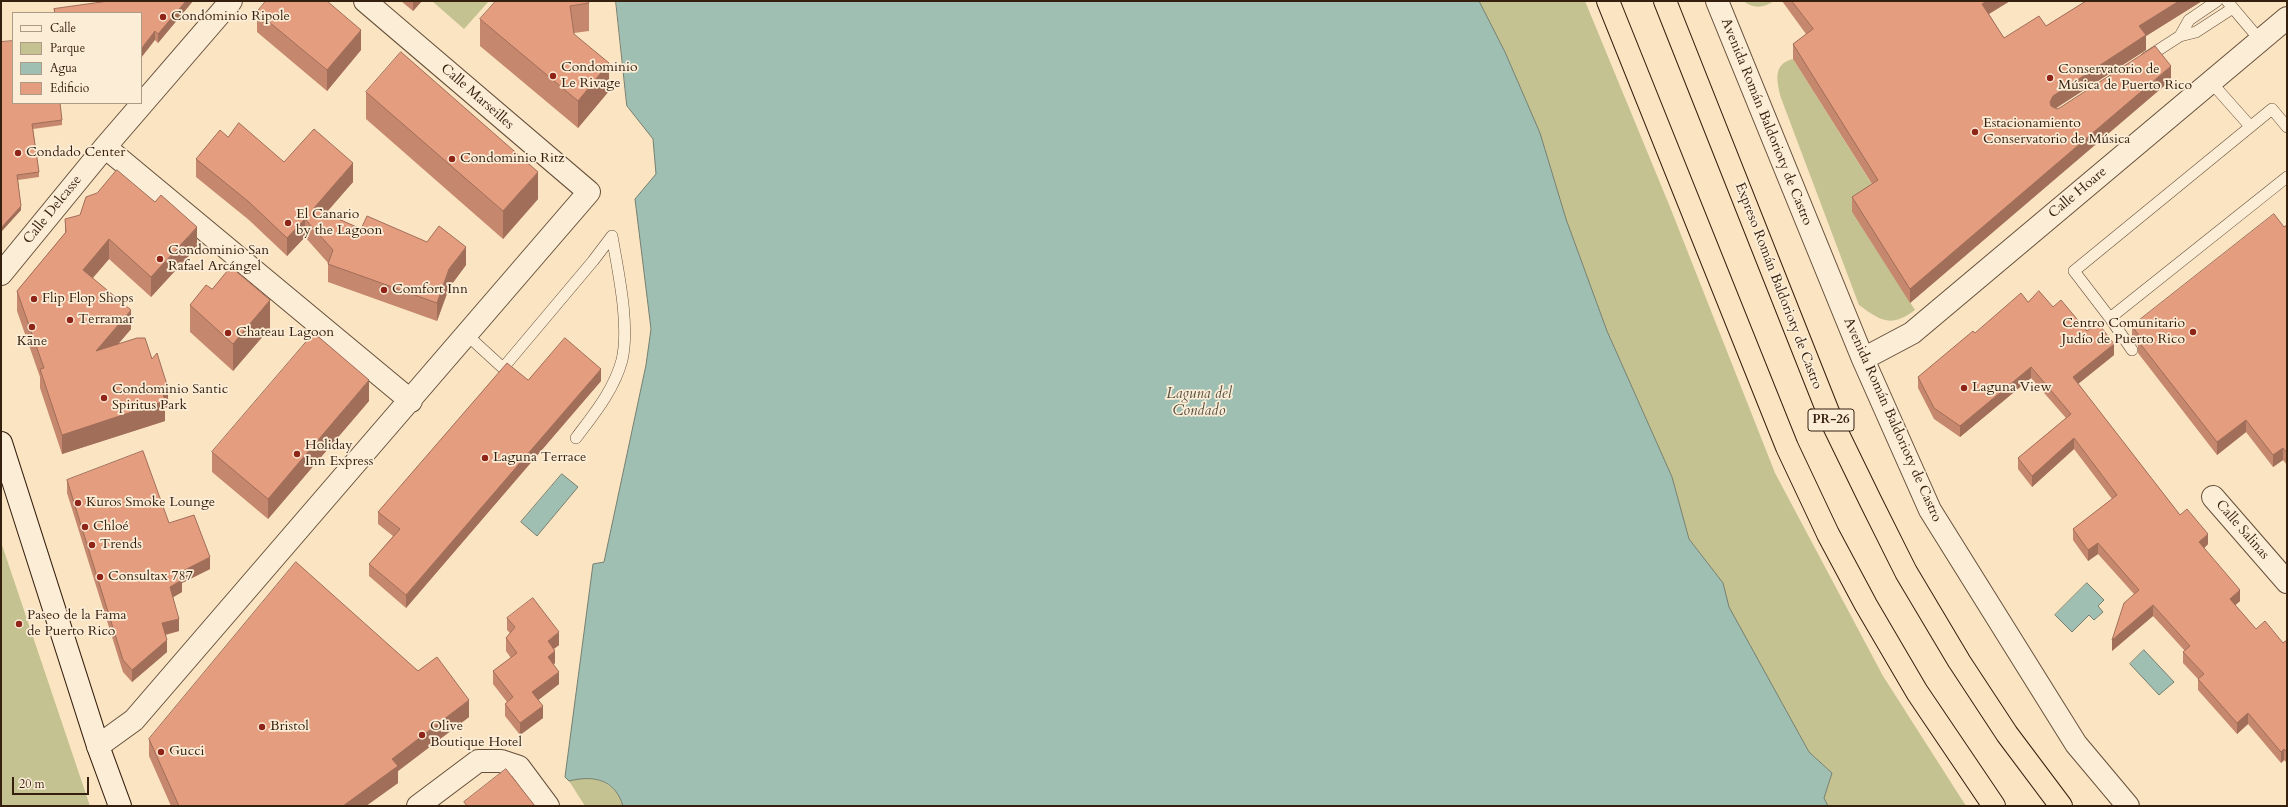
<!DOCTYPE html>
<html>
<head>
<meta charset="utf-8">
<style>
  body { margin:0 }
  #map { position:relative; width:2288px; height:807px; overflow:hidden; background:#fbe4c2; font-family:Cardo,serif }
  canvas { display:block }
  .frame { position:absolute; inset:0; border:2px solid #351f0e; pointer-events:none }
  .legend { position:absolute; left:12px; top:12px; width:130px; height:92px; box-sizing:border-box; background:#fcedd7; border:1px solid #ac9b87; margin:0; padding:5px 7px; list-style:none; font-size:12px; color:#351f0e }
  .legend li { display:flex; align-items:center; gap:8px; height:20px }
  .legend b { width:20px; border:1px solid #ac9b87 }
  .scale { position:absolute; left:12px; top:777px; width:77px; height:18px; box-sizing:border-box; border:2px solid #351f0e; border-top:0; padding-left:5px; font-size:12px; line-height:14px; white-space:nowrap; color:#351f0e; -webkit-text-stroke:3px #fcedd7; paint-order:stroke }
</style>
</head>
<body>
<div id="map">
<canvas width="2288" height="807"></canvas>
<div class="frame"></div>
<ul class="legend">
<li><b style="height:5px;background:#fcedd7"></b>Calle</li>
<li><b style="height:11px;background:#c3c290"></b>Parque</li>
<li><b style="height:11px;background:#9fbfb2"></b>Agua</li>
<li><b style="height:11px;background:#e59d7f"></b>Edificio</li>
</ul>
<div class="scale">20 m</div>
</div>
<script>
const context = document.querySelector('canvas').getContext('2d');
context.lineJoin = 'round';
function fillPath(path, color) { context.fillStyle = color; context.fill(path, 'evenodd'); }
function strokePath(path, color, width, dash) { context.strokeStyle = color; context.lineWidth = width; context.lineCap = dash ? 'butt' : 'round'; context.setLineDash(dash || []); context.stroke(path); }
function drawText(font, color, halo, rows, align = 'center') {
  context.font = font + ' Cardo,serif'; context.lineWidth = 3.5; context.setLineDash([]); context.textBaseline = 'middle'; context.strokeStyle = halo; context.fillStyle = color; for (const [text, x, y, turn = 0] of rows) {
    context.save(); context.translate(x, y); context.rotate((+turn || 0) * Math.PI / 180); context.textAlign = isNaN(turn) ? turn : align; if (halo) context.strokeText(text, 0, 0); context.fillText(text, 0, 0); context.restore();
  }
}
const green = new Path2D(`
  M432,1H489L464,29Z
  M1479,1H1585L1670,207L1775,473L1883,676L1966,806H1828L1824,798L1832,773L1809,752L1728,607L1723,583L1689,539L1672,477L1607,331L1566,219L1540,133L1505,52Z
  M1743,1H1774C1763,8 1754,9 1743,1Z
  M1793,59L1878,194L1852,212L1915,310C1891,328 1881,321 1859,305L1781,98C1777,82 1772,64 1793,59Z
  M1,542L90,806H1Z
  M584,777C603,780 617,786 623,806H585L569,781Z`);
const water = new Path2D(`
  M616,1H1479L1505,52L1540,133L1566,219L1607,331L1672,477L1689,539L1723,583L1729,607L1809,752L1832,773L1824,798L1828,806H623C615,779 593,775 569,781L565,777L593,564L604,562L646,365L651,329L635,199L656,174L653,139L627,106Z
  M562,474L578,487L537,536L521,522Z
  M2087,583L2104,600L2098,606L2103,612L2094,620L2089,615L2072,632L2055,615Z
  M2144,650L2174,682L2159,695L2130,664Z`);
const lane = new Path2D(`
  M2227,1L2260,40
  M2180,36L2189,20L2217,1
  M2146,58L2180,36L2196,32L2233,8
  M2210,81L2250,126
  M2287,127L2272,109L2074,271L2110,318L2287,177
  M2110,318L2132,350
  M467,335L503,368L593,261L612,236C618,271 630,325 622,360C614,390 594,414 576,438`);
const street = new Path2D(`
  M1717,1L1863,359L1930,510L2076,744L2128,806
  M105,147L411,401
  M1,274L105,147L231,1
  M1863,359L1912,333L2287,18
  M2213,497L2287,582
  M98,746L134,720L589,192L365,1
  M418,806L478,761H501L519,767L548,806`);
const secondary = new Path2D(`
  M1,443L98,746L120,806`);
const highway = new Path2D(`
  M1608,1L1787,447L1828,534L1866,605L1917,692L1994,806
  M1665,1L1832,422L1870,500L1906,572L1959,661L2007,734L2061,806`);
const wall = new Path2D(`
  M109,1H193L158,43L155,40L141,13H54V9Z
  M401,1H422L413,11Z
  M1782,1H2010L1989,14L2004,38L2046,26L2086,1H2202L2146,36V50L2056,108L2057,109L2171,80L1910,303L1852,212V197L1872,184L1793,59V44L1806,34Z
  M589,3V31L574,33V34L609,91L578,128L480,46V19Z
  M257,12L361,50L327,91L257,32Z
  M366,92L538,199L503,239L366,119Z
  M13,103L62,120V125L33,129L39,172V177L18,180L21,210L1,232Z
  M228,137L284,162L353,182L325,213L361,229L466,265L449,288L437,321L328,282V263L305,237L287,256L249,220L196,177V159Z
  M65,219L197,247L151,297L109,259L93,278L131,329L118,344L168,407L165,408V421L62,454L40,388V377L17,311V291L65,233Z
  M2287,225V465L2283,460L2273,467L2246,432L2217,455L2138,353V346L2132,338V326Z
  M212,289L270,328L233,371L190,332V305Z
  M2028,302L2053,307L2087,331L2114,355L2078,384L2180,515L2208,544L2204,548L2240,601L2235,605L2256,629L2283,643L2287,640V763L2284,760L2281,763L2248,724L2237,734L2198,690V679L2183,663V652L2185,651L2153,616L2112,651L2134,594L2098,554L2088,561L2073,540V529L2112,499L2074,449L2032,487L2018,469V458L2066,418L2031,378L1960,437L1934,419L1918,388V377L1975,333Z
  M528,380L601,381L406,608L369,576V564L393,536L378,524V512Z
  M369,401L268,519L212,472V452Z
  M67,480L210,569L182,583V592L173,597L179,631L166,635L167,652L132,682L123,672L67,493Z
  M507,618L559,645L554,649L555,663L554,664L559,684L538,700L543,718L520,735L505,716V704L507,702L493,684V671L511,658L506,651V638L510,633L507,630Z
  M418,671L469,717L398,771V783L366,806H171L149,756V739Z`);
const shadedWall = new Path2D(`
  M186,1H193L158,43V34Z
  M413,1H422L413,11Z
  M1987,1H2010L1982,18V4Z
  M2179,1H2202L2146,36V50L2053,110L2050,102L2053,96L2139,26Z
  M361,30V50L327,91V70Z
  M155,31V40L141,58V49Z
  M609,63V91L578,128V101Z
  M2171,66V80L1910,303V289Z
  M353,163V182L314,227V208Z
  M538,172V199L503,239V211Z
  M21,206V210L1,232V228Z
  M305,219V237L287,256V238Z
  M197,227V247L151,297V277Z
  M109,239V259L83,289V270Z
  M466,247V265L449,288L437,321V303L449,269Z
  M270,300V328L233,371V344Z
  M131,310V329L96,370V351Z
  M2114,344V355L2073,388V377Z
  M2031,367V378L1960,437V426Z
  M601,369V381L406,608V595Z
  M369,380V401L268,519V499Z
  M168,388V407L165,408V421L62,454V435L162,390Z
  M2246,420V432L2217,455V442Z
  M2074,438V449L2032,487V476Z
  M2283,448V460L2273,467V455Z
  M2208,534V544L2199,553V542Z
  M2098,543V554L2088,561V550Z
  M210,557V569L182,583V592L170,599V587L179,573Z
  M2240,590V601L2230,610V599Z
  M2153,605V616L2112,651V640Z
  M179,619V631L162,635V623Z
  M559,632V645L548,653V641Z
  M167,640V652L132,682V670Z
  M555,651V663L548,669V657Z
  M559,672V684L532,705V692Z
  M469,700V717L398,771V783L366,806H343L392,759Z
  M543,706V718L520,735V723Z
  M2248,713V724L2237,734V723Z
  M2284,749V760L2281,763V752Z`);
const building = new Path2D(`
  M109,1H186L158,34L155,31L141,49V13H55L54,9Z
  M266,1H327L361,30L327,70L257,12Z
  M496,1H588L589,3L570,6L574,34L609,63L578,101L480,19Z
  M1792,1H1987L1982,4L2004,38L2039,16L2046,26L2086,1H2179L2139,26L2146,35L2053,96L2050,102L2051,106L2057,109L2061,107L2155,46L2171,66L1910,289L1852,197L1878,180L1793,44L1813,29Z
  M13,41V103H60L62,120L32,124L39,172L17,175L21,206L1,228V42Z
  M401,52L538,172L503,211L366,92Z
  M239,123L284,162L314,129L353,163L314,208L361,229L367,216L427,242L439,226L466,247L449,269L437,303L328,264L333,250L305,219L287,238L249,202L196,159L220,130L228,137Z
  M117,170L155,202L161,195L197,227L151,277L109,239L83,270L131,310L96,351L137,338H145L152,359L157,353L168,388L162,390L165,401L62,435L40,369L44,368L17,291L66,232L65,219L80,215L86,197L97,193Z
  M2274,214L2284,227L2287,225V453L2283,448L2273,455L2246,420L2217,442L2138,341V334L2132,326Z
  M231,267L270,300L233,344L190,305L206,285L212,289Z
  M2039,291L2053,307L2061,300L2087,331L2098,323L2114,344L2073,377L2180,515L2187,509L2208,534L2199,542L2240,590L2230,599L2256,629L2265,621L2283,643L2287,640V752L2284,749L2281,752L2248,713L2237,723L2198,679L2204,674L2183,652L2190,646L2153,605L2112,640L2124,603L2139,590L2098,543L2088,550L2073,529L2117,495L2074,438L2032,476L2018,458L2071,414L2031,367L1960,426L1934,408L1918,377L1973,331L1975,333L2021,293L2028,302Z
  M314,333L369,380L268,499L212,452Z
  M565,338L601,369L406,595L369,564L400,529L378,512L507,363L528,380Z
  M143,451L169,523L194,515L210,557L179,573L182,580L170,587L179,619L162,623L167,640L132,670L123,660L67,480Z
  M296,562L418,671L437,657L469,700L392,759L398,766L343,806H179L149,739Z
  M533,598L559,632L548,641L555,651L548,657L559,672L532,692L543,706L520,723L505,704L513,697L493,671L517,653L506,638L515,627L507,618Z
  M506,769L535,806H467L464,802Z`);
const markers = [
  [163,17,4,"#8f2418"],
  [553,76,4,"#8f2418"],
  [2050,78,4,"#8f2418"],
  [1975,132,4,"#8f2418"],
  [18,153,4,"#8f2418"],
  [452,159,4,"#8f2418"],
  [288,223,4,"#8f2418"],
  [160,259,4,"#8f2418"],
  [384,290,4,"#8f2418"],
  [34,299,4,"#8f2418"],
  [70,320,4,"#8f2418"],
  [32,327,4,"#8f2418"],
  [2193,332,4,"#8f2418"],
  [228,333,4,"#8f2418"],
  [1964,388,4,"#8f2418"],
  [104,398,4,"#8f2418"],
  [297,454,4,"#8f2418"],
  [485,458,4,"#8f2418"],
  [78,503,4,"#8f2418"],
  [85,527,4,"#8f2418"],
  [92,545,4,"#8f2418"],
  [100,577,4,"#8f2418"],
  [19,624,4,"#8f2418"],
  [262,727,4,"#8f2418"],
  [422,735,4,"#8f2418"],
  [161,752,4,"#8f2418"]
];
const shields = [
  [1831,420,46]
];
const shieldNames = [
  ["PR-26",1831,420]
];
const poiNames = [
  ["Condominio Ripole",171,17],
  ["Condominio",561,68],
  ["Le Rivage",561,84],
  ["Conservatorio de",2058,70],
  ["Música de Puerto Rico",2058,86],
  ["Estacionamiento",1983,124],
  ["Conservatorio de Música",1983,140],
  ["Condado Center",26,153],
  ["Condominio Ritz",460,159],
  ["El Canario",296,215],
  ["by the Lagoon",296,231],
  ["Condominio San",168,251],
  ["Rafael Arcángel",168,267],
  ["Comfort Inn",392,290],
  ["Flip Flop Shops",42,299],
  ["Terramar",78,320],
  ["Centro Comunitario",2185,324,"right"],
  ["Judío de Puerto Rico",2185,340,"right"],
  ["Chateau Lagoon",236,333],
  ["Kāne",32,342,"center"],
  ["Laguna View",1972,388],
  ["Condominio Santic",112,390],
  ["Spiritus Park",112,406],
  ["Holiday",305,446],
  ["Inn Express",305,462],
  ["Laguna Terrace",493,458],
  ["Kuros Smoke Lounge",86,503],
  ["Chloé",93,527],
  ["Trends",100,545],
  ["Consultax 787",108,577],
  ["Paseo de la Fama",27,616],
  ["de Puerto Rico",27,632],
  ["Bristol",270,727],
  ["Olive",430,727],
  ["Boutique Hotel",430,743],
  ["Gucci",169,752]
];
const streetNames = [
  ["Calle Marseilles",477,97,41],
  ["Avenida Román Baldorioty de Castro",1766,122,68],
  ["Calle Hoare",2078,193,-40],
  ["Calle Delcasse",53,210,-51],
  ["Expreso Román Baldorioty de Castro",1778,286,69],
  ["Avenida Román Baldorioty de Castro",1892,420,66],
  ["Calle Salinas",2242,530,49]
];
const waterNames = [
  ["Laguna del",1199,395],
  ["Condado",1199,412]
];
fillPath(green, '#c3c290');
fillPath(water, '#9fbfb2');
strokePath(water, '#757f70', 1);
strokePath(lane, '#66503b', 12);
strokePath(street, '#66503b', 24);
strokePath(secondary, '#351f0e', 24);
strokePath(highway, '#351f0e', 24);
strokePath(lane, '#fcedd7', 11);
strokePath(street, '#fcedd7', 22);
strokePath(secondary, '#fcedd7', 22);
strokePath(highway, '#fbe4c2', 22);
fillPath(wall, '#c5876d');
fillPath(shadedWall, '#a06e59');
fillPath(building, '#e59d7f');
strokePath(building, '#a06e59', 1);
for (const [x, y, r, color] of markers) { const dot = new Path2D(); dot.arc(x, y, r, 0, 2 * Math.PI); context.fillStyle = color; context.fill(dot); strokePath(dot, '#fcedd7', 1.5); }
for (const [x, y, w] of shields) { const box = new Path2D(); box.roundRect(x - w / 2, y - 11, w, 22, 3); context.fillStyle = '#fcedd7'; context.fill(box); strokePath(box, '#351f0e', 1); }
drawText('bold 13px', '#351f0e', null, shieldNames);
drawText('14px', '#351f0e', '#fcedd7', poiNames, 'left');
drawText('14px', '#351f0e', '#fcedd7', streetNames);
drawText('italic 15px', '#554f3f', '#fcedd7', waterNames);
</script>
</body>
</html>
